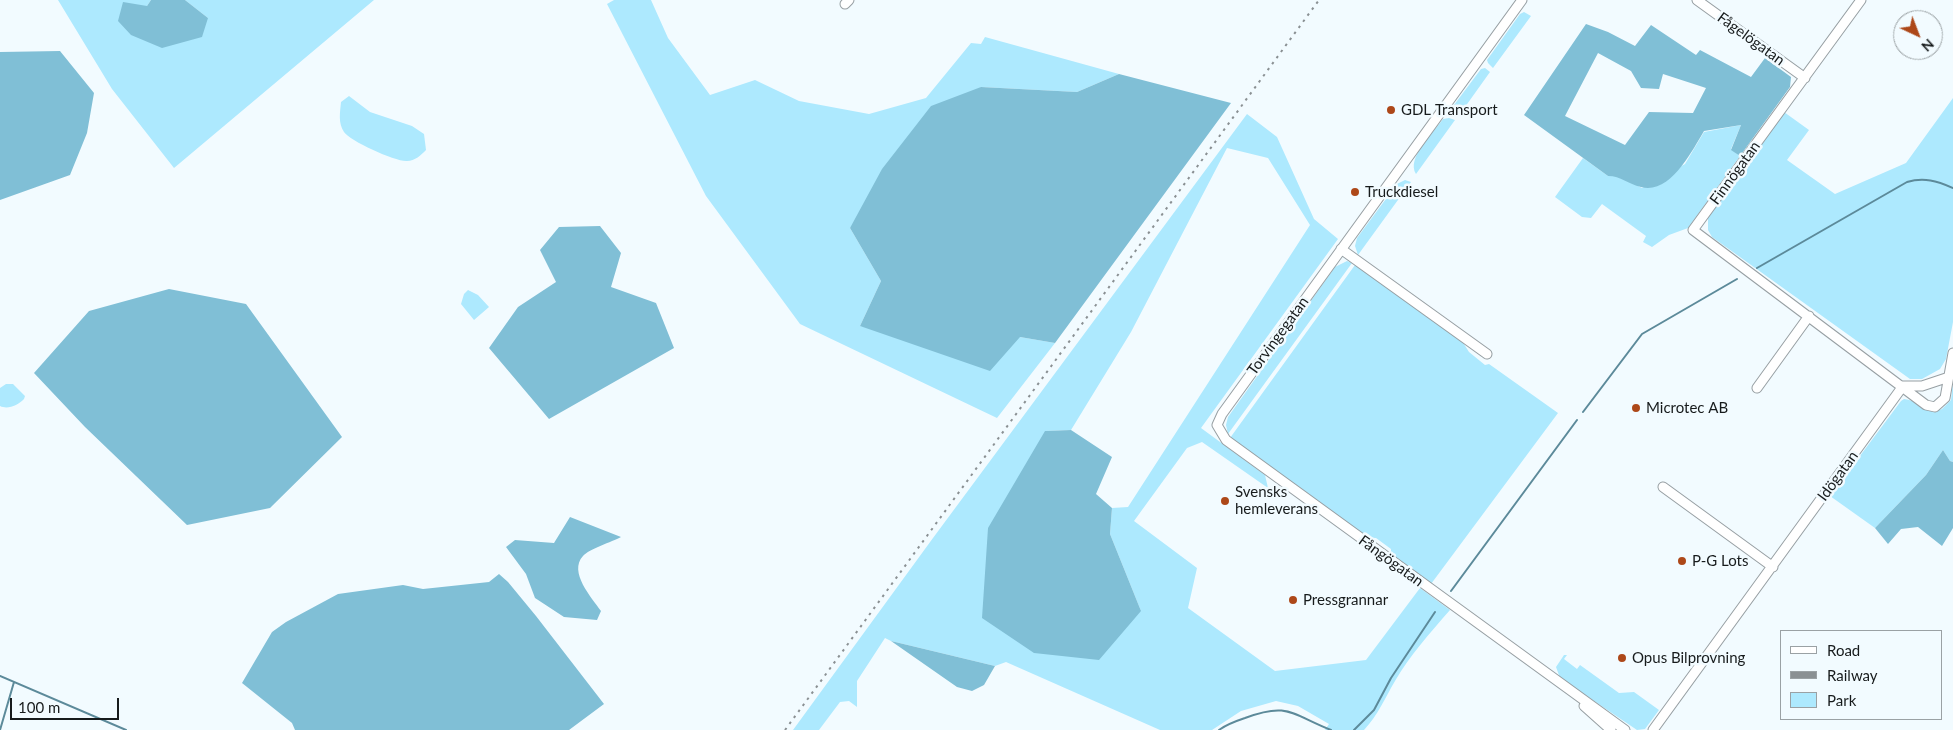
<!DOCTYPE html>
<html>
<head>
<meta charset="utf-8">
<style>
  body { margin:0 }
  #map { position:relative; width:1953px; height:730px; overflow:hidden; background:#f2fbff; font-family:Lato,sans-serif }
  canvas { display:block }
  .legend { position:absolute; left:1780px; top:630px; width:162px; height:90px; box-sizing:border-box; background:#f2fbff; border:1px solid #9aa1a4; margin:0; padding:6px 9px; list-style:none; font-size:15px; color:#171b1c }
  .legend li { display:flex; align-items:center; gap:10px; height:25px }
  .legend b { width:25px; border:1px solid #9aa1a4 }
  .north { position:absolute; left:1893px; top:10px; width:50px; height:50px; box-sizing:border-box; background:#f2fbff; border:1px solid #9aa1a4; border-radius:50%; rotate:137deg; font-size:14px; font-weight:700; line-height:20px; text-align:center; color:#171b1c }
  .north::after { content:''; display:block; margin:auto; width:18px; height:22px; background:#ad4819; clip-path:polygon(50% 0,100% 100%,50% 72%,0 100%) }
  .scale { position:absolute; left:10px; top:698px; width:109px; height:22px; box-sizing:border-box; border:2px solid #171b1c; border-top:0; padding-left:6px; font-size:15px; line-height:18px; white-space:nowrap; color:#171b1c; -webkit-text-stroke:4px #f2fbff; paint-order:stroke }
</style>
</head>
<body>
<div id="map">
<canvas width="1953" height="730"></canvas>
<ul class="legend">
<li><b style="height:6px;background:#fff"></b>Road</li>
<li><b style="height:6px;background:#8a9093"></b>Railway</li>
<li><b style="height:14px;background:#ade9fe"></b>Park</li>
</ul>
<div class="north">N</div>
<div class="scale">100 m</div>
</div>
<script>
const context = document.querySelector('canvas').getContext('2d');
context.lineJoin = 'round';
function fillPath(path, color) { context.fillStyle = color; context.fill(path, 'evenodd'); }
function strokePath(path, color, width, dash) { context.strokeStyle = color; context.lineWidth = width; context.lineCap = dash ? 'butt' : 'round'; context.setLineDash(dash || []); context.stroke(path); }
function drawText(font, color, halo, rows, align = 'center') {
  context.font = font + ' Lato,sans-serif'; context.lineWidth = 5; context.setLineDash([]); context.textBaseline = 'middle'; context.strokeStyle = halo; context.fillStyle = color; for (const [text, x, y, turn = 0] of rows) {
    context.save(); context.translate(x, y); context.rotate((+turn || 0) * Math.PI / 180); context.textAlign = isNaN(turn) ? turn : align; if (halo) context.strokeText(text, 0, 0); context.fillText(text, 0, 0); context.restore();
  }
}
const green = new Path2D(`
  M58,0H151L147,6L208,18L185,0H374L174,168L112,89Z
  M614,0H651L668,38L710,95L755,80L799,101L869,114L926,98L971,43L981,44L985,37L1119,74L1077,92L981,87L850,228L881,281L860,326L1020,337L1055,343L997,418L800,324L706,196L607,4Z
  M1524,12L1531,16L1493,68L1488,63L1487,60L1520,14Z
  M1485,68L1490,72L1460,114L1455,111L1454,105L1481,69Z
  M349,96L370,112L412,126L424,134L426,150C421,155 415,161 407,161C396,162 350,141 344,132C338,123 340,113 341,102Z
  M1953,98V322L1946,359L1940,369L1922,379H1910L1712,237L1708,230V217L1784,112L1809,130L1787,160L1835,194L1906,163Z
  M1247,114L1277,137L1314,219L1338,239L1201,428L1265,475L1268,488L1202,442L1187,448L1134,521L1197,568L1188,608L1275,671L1366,660L1420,588L1450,610C1430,633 1410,655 1395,681C1385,698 1378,715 1364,730H1325L1329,724L1298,706L1276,701L1241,711L1212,730H1160L1006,662L995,666L891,641L885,638L857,681V707L849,701L840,702L819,730H793L933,538ZM1227,148L1268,158L1310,225L1128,507L1112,508L1110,534L1141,611L1045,431L1071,430L1131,332Z
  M1449,118L1455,120L1416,174C1406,158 1433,133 1443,119Z
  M1741,125L1731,149L1740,156L1688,228L1669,235L1652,247L1643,242L1646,236L1602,204L1591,218L1582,217L1555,197L1583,158L1608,176H1619L1642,188L1685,164L1704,132Z
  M1405,180L1411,182L1358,255L1355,246L1357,238L1397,184Z
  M1347,261L1352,263L1228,434L1226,425L1228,417L1335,267Z
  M1355,265L1462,341L1469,352L1485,365L1489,364L1558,413L1431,584L1391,555V549L1376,538H1369L1230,438Z
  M468,290L478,295L489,307L474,320L461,304L464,294Z
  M1953,382V462L1950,461L1943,450L1926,475L1875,528L1830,496L1901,401L1904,399C1919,400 1926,415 1942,409L1951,400Z
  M6,384H13L25,396L24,399C18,405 8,410 0,406V388Z
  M1564,655H1567L1564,659L1577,669L1580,665L1619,693L1634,692L1659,710L1645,729L1637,730L1560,678L1556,667Z`);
const forest = new Path2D(`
  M151,0H185L208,18L202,37L162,48L131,35L118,21L123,2L147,6Z
  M1586,24L1608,32L1635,46L1651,25L1696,55L1700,50L1751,77L1765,58L1791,77L1790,87L1740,156L1731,150L1741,125L1704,131C1692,151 1670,195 1641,187C1628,184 1621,176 1608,176L1524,115ZM1598,53L1631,71L1641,88L1659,89L1663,74L1706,88L1693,113L1649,112L1625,145L1565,116Z
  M60,51L94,93L87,133L70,175L0,200V52Z
  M1119,74L1231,103L1055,343L1020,337L990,371L860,326L881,281L850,228L882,169L931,106L981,87L1077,92Z
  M600,226L621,253L611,287L656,303L674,348L549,419L489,348L518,307L556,282L540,250L559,227Z
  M169,289L246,304L342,437L270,508L187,525L85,427L34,373L89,311Z
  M1071,430L1112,457L1096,494L1112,508L1110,534L1141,611L1099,660L1034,653L982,618L988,528L1045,431Z
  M1943,450L1950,461L1953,462V528L1942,546L1918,527L1901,529L1888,544L1875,528L1926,475Z
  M570,517L621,537C612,542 589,549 583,556C568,572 592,598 601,611L597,620L564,617L535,598L526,574L506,547L515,540L554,543Z
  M499,574L508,582L536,616L604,704L569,730H295L292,723L242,683L272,632L286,622L338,594L403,585L423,589L489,582Z
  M891,641L995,666L984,685L972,691L957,687Z`);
const stream = new Path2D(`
  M1757,268L1907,182C1924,177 1937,181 1953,188
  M1583,412L1642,334L1737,279
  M1451,591L1577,420
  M0,676L126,730
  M0,730L14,682
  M1219,730C1227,724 1236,721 1245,718C1288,702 1291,714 1331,730
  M1354,730L1374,710L1391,678L1435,612`);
const minor = new Path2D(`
  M1522,0L1222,414L1217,425L1226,440L1625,730
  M1697,0L1805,78
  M1861,0L1693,230L1926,405L1935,407L1945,398L1953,353
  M845,4L849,0
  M1341,249L1487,354
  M1903,386H1922L1949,377
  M1757,388L1809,316
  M1663,487L1773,567
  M1584,706L1611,730
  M1653,730L1903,386`);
const rail = new Path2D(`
  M785,730L1319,0`);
const markers = [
  [1391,110,5,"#ad4819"],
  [1355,192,5,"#ad4819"],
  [1636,408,5,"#ad4819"],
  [1225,501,5,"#ad4819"],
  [1682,561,5,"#ad4819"],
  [1293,600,5,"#ad4819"],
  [1622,658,5,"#ad4819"]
];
const streetNames = [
  ["Fågelögatan",1751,39,36],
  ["Finnögatan",1735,173,-54],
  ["Torvingegatan",1278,336,-54],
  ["Idögatan",1838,476,-54],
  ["Fångögatan",1391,561,36]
];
const poiNames = [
  ["GDL Transport",1401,110],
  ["Truckdiesel",1365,192],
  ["Microtec AB",1646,408],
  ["Svensks",1235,492],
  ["hemleverans",1235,509],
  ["P-G Lots",1692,561],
  ["Pressgrannar",1303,600],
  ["Opus Bilprovning",1632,658]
];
fillPath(green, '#ade9fe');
fillPath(forest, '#80bfd6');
strokePath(stream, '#5c8a9a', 2);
strokePath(minor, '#979fa3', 11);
strokePath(minor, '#fff', 9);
strokePath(rail, '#8a9093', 2, [2.5, 5]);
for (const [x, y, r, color] of markers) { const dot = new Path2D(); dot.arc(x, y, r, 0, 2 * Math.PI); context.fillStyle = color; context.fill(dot); strokePath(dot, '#f2fbff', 2); }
drawText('15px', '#171b1c', '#f2fbff', streetNames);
drawText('15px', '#171b1c', '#f2fbff', poiNames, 'left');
</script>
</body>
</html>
